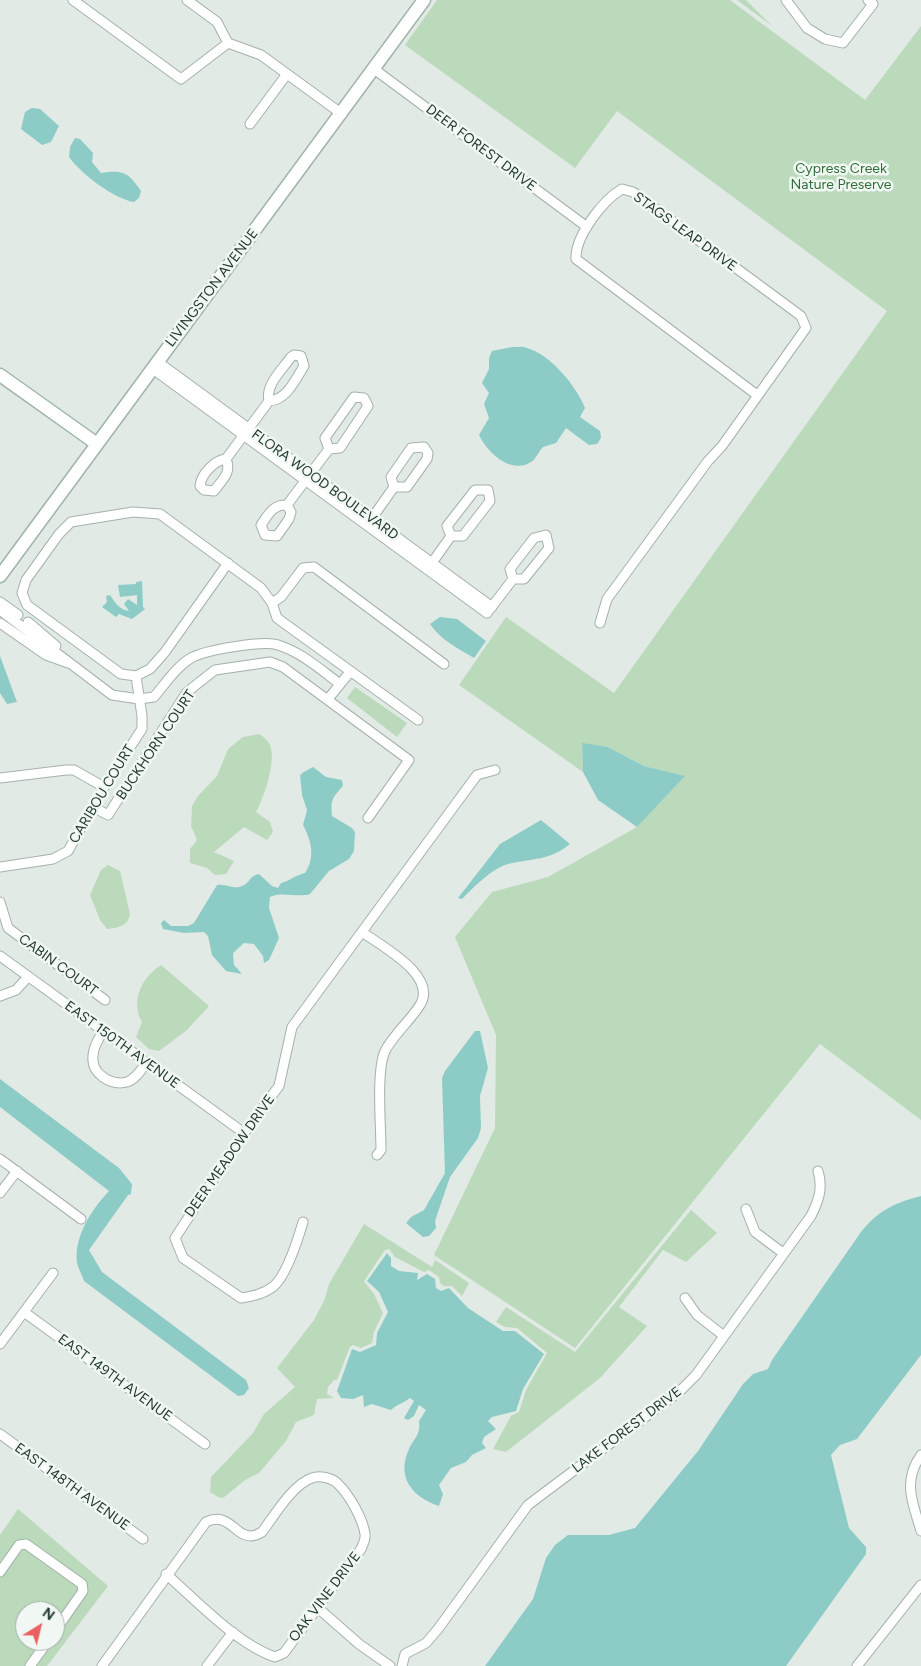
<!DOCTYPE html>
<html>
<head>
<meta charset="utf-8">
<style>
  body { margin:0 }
  #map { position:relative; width:921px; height:1666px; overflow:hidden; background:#e1eae4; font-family:Figtree,sans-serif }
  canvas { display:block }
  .north { position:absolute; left:15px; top:1601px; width:50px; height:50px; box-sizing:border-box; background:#f1f7f3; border:1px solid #9faba4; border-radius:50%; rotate:36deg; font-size:14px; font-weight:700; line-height:20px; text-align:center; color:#233a2e }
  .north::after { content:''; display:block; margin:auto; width:18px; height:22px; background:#e86262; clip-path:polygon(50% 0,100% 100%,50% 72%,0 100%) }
</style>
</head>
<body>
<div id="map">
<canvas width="921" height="1666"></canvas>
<div class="north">N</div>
</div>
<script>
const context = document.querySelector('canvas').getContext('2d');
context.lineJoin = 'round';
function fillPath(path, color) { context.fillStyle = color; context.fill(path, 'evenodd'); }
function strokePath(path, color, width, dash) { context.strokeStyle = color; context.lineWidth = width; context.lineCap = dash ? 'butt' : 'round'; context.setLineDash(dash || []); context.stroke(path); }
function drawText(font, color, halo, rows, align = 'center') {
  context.font = font + ' Figtree,sans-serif'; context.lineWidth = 5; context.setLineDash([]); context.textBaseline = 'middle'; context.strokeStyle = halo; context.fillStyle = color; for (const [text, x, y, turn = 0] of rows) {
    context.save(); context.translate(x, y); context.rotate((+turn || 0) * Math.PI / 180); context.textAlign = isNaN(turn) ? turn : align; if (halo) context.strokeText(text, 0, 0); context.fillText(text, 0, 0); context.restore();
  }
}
const green = new Path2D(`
  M437,0H730L865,100L921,26V1120L820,1044L575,1348L434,1255L495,1128L496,1035L455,937L492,892L548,877L637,827L684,776L644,766L608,747L582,744L583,772L459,685L506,617L614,693L887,311L617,111L575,168L405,45Z
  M737,0H746L772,26Z
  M355,687L407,723L397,737L347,698Z
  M259,734C264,737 270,742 271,748C275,764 264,798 256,812L270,822L273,832L267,840L244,827L214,852L234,861L226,874L215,875L207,868L190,863V849L197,840L191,826L192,806L198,796L217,776L228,749L243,737Z
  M108,865L120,871L130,914C128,926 118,928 107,929L100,920L90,895L101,870Z
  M161,965L209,1006L187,1030L159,1051L149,1049L136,1037L142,1022C130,1001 142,977 161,965Z
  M691,1210L717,1233L686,1262L663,1250L619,1307L647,1326L600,1378L506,1452L493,1449L511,1416L519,1412L526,1390L547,1353L517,1328L505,1327L496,1322L506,1307L575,1352Z
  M364,1224L432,1267L435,1260L469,1283L462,1296L452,1286H444L440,1283L439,1277L429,1270L424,1272L395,1257L389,1249L385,1250L364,1281L374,1294L383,1313L374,1332L372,1343L361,1348L353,1345L350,1347L337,1380H334L328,1387L327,1394L334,1398L317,1399L314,1415L296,1422L286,1441L259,1473L245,1480L223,1498L218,1497L210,1492L211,1477L253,1433L264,1414L295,1387L277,1368L314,1320L324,1301L329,1284Z
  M18,1509L108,1586L47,1666H0V1535ZM25,1611H55V1641H25Z`);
const water = new Path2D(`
  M32,108L40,109L59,126L51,142L42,145L21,129L25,112Z
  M75,138L80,139L93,153L92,162L101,173C123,170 128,172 141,191L139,198L134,202C114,199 80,173 69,157L70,147Z
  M512,347C517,347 523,346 527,348C550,354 577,387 585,408L580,417L600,431L601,438L597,444L589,445L566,428L556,443L543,447C539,451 535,460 531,462C511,475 487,452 479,435L489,418L484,404L489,393L482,383L489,369V358L492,351Z
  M142,581L143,607L145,609L132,619L119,614L116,617L102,607L107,602L106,596L110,595C115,602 119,610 129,611L124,604L128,599L137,605V595L120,597L118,585L136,584V582Z
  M440,617L457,619L486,641L474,658C457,648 441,640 430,624Z
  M0,656L17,702L7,704L0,693Z
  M582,743L608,747L644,766L685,776L637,827L598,800L583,772Z
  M313,767L326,777L342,780L343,786C331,799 331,800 332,816L352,828L355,832L354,851L349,859L329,871L310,894C297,898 282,891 270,897L269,908L279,938L269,960L264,963L263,956L254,944L244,943L233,953L234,965L242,974L226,971L212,955L208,936L204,932L184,933L163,929L161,923L164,920L171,926H188L194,923L217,885C226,883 233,890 242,886C250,883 250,875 259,874L272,886L278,888L281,883C290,881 295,875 305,873C316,857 311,840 303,825L307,810L302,795L300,774L302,775V773Z
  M541,820L570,844C549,861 533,858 508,864C491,869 474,887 462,899L458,898L500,844Z
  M475,1031H480L488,1068L480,1096L481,1128L478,1138L450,1177L435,1221L436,1228L429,1236L423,1237L406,1223L411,1217L424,1210L445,1173L442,1078L445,1071Z
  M0,1079L119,1168L132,1184L131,1194L128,1195L89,1250L102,1272L246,1380L249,1388L244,1395L238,1396L84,1281C82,1275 78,1268 77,1262C74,1236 92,1209 109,1191L0,1107Z
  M921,1196V1355L857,1439L840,1445L831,1455L849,1528L866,1547V1554L786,1666H485L533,1599L546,1558L555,1545L568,1535H609L635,1528L698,1451L743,1384L753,1374L768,1369L772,1360L861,1232C879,1210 894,1203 921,1196Z
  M387,1253L391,1258V1266L399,1271L418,1273L417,1280L427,1274L435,1279L436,1288L441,1291L449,1288L468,1308L503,1331H515L544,1354L523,1389L516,1411L492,1417L488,1421L496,1429L484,1437L482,1443L486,1448L472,1455L466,1462L451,1468L439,1485L443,1494L439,1506C412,1497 396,1477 409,1449C414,1438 421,1435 419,1421L426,1410L419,1405L414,1416L408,1420L404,1418L414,1401L410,1398C404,1403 397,1404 391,1410L372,1404L364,1407L363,1395L353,1399L341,1398L337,1391L352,1349L360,1352L376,1345L377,1333L388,1312L379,1292L367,1281Z`);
const street = new Path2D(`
  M73,0L181,79L228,43L217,22L187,0
  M786,0L807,28L825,39L843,43L873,4L868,0
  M228,43L261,55L342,114
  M374,69L587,227
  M250,124L287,74
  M158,362L492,607
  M153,369L487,613L513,579L510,569L534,538L546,535L549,548L524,579H513
  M226,459C232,473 222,480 214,491L204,490L200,486C201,474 215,460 226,459L269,401C265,385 282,370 291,357L294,355L301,356L304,366C295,380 287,400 269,401
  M287,505L291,512L289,519L277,536L265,535L261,525C268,515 273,504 287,505L329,449L325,438L354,397L364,398L368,406L340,448L329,449
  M370,521L394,487L391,477L411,448L424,447L428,453L427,459L407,487H394
  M429,567L451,536L447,526L475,490H488L490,501L463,536H451
  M0,602L18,615
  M272,603L281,597L303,568L314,567L444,664
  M0,610L112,695L139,699L154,697C165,684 177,666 191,658C205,650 264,640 278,645C301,652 321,670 340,684
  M28,622L56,646
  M0,623L46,655L68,663
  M600,623L607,599L708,461L722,446L806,328L801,316L633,192L622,189C603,200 575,236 576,259L757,395
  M136,676L150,669L165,652L228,563
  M328,699L350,672
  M0,778L66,770H74L104,787
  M93,807L108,815L187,692L215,670L270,662L283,667L409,760L368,818
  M0,867L53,859L68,851L104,787L142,729V716L136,676L121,674L27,605L22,593L26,580L59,534L71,522L133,512L160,514L261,588L272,603L277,618L418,720
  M0,902L8,928L105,1000
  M362,932C383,947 438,976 420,1005C410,1021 394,1034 385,1051C376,1071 381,1126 381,1150L377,1155
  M0,956L244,1133
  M0,996L16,990L28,977
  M103,1031C99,1038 93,1047 93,1056C91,1074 111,1086 127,1082C136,1079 141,1070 146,1063
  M0,1159L81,1219
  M0,1193L17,1171
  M746,1209L755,1232L783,1253
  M303,1222C298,1239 287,1274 274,1286C264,1294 253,1296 241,1298L183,1258L175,1238L244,1133L279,1086L292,1027L477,775L495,770
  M685,1298L697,1315L724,1336
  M24,1312L205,1444
  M0,1344L53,1273
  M0,1434L143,1539
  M921,1455C902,1482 913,1503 921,1531
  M0,1572L19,1545L26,1544L82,1584L83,1591L55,1631
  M318,1608L359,1644L390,1666
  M30,1666L48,1641
  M102,1666L206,1522C233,1509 237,1548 262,1532C274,1516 293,1484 312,1478C319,1475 332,1478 337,1483C349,1494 363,1519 365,1534C366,1539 363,1544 361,1549L284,1653L275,1657C237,1644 197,1601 166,1574
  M207,1666L233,1632
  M402,1666L405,1654L426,1643L438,1629L528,1505L680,1391L696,1375L811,1216C819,1200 823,1188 818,1171
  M857,1666L921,1585`);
const secondary = new Path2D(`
  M0,375L97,444
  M0,576L424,0`);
const streetNames = [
  ["DEER FOREST DRIVE",481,148,37],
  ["STAGS LEAP DRIVE",685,232,36],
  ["LIVINGSTON AVENUE",212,288,-53],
  ["FLORA WOOD BOULEVARD",325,485,36],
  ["BUCKHORN COURT",156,745,-56],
  ["CARIBOU COURT",102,794,-59],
  ["CABIN COURT",58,965,36],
  ["EAST 150TH AVENUE",122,1045,36],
  ["DEER MEADOW DRIVE",230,1156,-55],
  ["EAST 149TH AVENUE",115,1378,36],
  ["LAKE FOREST DRIVE",627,1430,-37],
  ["EAST 148TH AVENUE",72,1487,36],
  ["OAK VINE DRIVE",325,1597,-53]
];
const parkNames = [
  ["Cypress Creek",841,169],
  ["Nature Preserve",841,185]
];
fillPath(green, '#bbdabc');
fillPath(water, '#8dccc6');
strokePath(street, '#a4b2aa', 11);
strokePath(secondary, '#a1b5a9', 15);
strokePath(street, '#fff', 9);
strokePath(secondary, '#fff', 12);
drawText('14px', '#233a2e', '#f1f7f3', streetNames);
drawText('14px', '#306e38', '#f1f7f3', parkNames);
</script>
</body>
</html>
